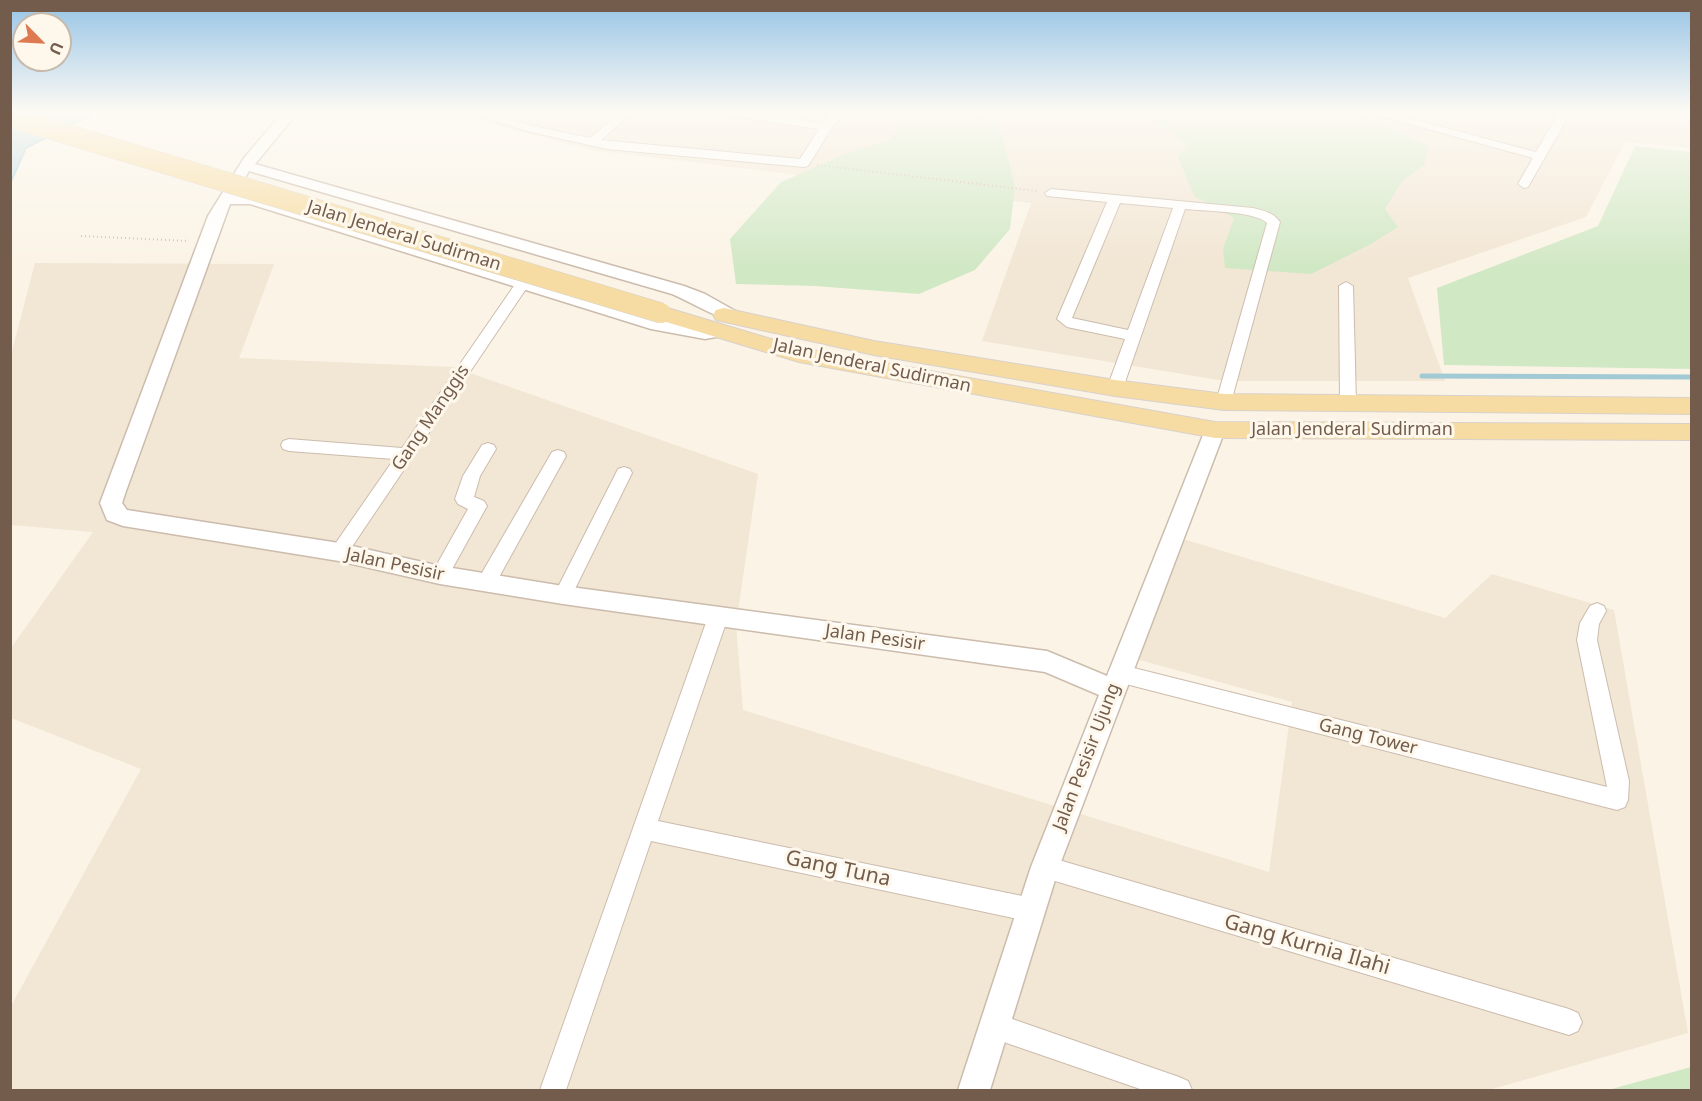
<!DOCTYPE html>
<html>
<head>
<meta charset="utf-8">
<style>
  body { margin:0 }
  #map { position:relative; width:1702px; height:1101px; overflow:hidden; background:#fbf4e6; font-family:"Noto Sans",sans-serif }
  canvas { display:block }
  .frame { position:absolute; inset:0; border:12px solid #735c4c; pointer-events:none }
  .north { position:absolute; left:12px; top:12px; width:60px; height:60px; box-sizing:border-box; background:#fef8ec; border:2px solid #c6baac; border-radius:50%; rotate:114deg; font-size:16px; font-weight:700; line-height:24px; text-align:center; color:#735c4c }
  .north::after { content:''; display:block; margin:auto; width:21px; height:27px; background:#de7a51; clip-path:polygon(50% 0,100% 100%,50% 72%,0 100%) }
</style>
</head>
<body>
<div id="map">
<canvas width="1702" height="1101"></canvas>
<div class="frame"></div>
<div class="north">U</div>
</div>
<script>
const context = document.querySelector('canvas').getContext('2d');
context.lineJoin = 'round';
function fillPath(path, color) { context.fillStyle = color; context.fill(path, 'evenodd'); }
function strokePath(path, color, width, dash) { context.strokeStyle = color; context.lineWidth = width; context.lineCap = dash ? 'butt' : 'round'; context.setLineDash(dash || []); context.stroke(path); }
function drawText(font, color, halo, rows, align = 'center') {
  context.font = font + ' "Noto Sans",sans-serif'; context.lineWidth = 6; context.setLineDash([]); context.textBaseline = 'middle'; context.strokeStyle = halo; context.fillStyle = color; for (const [text, x, y, turn = 0] of rows) {
    context.save(); context.translate(x, y); context.rotate((+turn || 0) * Math.PI / 180); context.textAlign = isNaN(turn) ? turn : align; if (halo) context.strokeText(text, 0, 0); context.fillText(text, 0, 0); context.restore();
  }
}
const residential = new Path2D(`
  M445,112H1691L1692,148L1625,142L1586,217L1408,278L1445,381H1225L982,341L1031,203L591,150Z
  M35,263L274,264L239,358L453,367L758,474L736,625L743,710L1269,872L1292,702L1136,659L1173,536L1445,618L1492,574L1614,610L1688,1033L1489,1090H11V1006L141,769L11,718V648L93,532L11,525V355Z`);
const green = new Path2D(`
  M905,112H977L1000,128L1015,187L1010,229L975,270L919,294L815,286L736,284L730,239L781,182L850,152L889,141Z
  M1141,112H1358L1429,147L1424,165L1402,181L1385,209L1398,227L1371,244L1311,274L1225,268L1223,249L1234,218L1194,196L1178,157L1188,144Z
  M1635,146L1691,152V369L1444,365L1437,288L1598,226Z
  M1691,1067V1090H1608Z`);
const water = new Path2D(`
  M11,112H97L26,148L11,182Z`);
const stream = new Path2D(`
  M1422,376L1692,377`);
const path = new Path2D(`
  M817,165L1037,191
  M81,236L189,241`);
const minor = new Path2D(`
  M467,112H485L533,126L590,138L621,112H633L601,140L800,159L819,129L724,115L719,112H749L823,123L833,112H844L831,129L808,166L804,167L607,149L527,131Z
  M1366,112H1385L1536,152L1557,115L1556,112H1568L1569,115L1528,187L1524,188L1518,184L1533,158Z
  M1051,189L1253,208C1264,211 1273,212 1280,222L1230,406H1218L1216,402L1267,223C1255,211 1203,211 1185,209L1123,388L1115,393L1107,388L1125,339L1067,327L1057,319L1107,202L1047,196L1045,193ZM1120,203L1173,208L1128,330L1072,318Z
  M523,279L530,283L345,557L339,559L333,557L330,552L333,547L394,459L289,451L283,449L281,445L283,441L289,439L402,448L518,280Z
  M1346,282L1353,286L1356,403L1354,407H1342L1340,403L1339,286Z
  M488,443L494,445L496,449L480,476L474,497L484,501L487,506L446,580L440,582L434,580L431,575L468,509L458,504L455,499L463,476L482,445Z
  M558,450L564,452L566,456L493,588L486,590L479,588L477,583L479,578L552,452Z
  M624,467L630,469L632,473L572,595L570,600L563,603L556,600L554,595L616,473L618,469Z
  M1597,603L1604,606L1606,611L1599,624L1597,640L1629,781L1628,800L1625,807L1617,810L1118,682L1111,679L1108,673L1111,667L1118,664L1607,787L1577,640L1580,623L1590,606Z
  M718,609L725,611L728,617L658,821L1032,898L1040,902L1044,910L1040,918L1032,922L651,841L566,1090H540L708,617L711,611Z
  M1045,856L1569,1009L1578,1013L1582,1022L1578,1031L1569,1035L1045,878L1037,875L1034,867L1037,859Z
  M995,1013L1179,1077L1188,1081L1192,1090H1143L995,1039L986,1035L982,1026L986,1017Z`);
const tertiary = new Path2D(`
  M283,112H298L255,164L684,286L705,294L737,312L740,316L737,320C725,323 687,300 672,294L249,171L236,194L258,197L653,318L705,327H727L730,331L727,335L705,339L651,329L250,204H230L126,491L122,503L127,510L339,543L440,566L563,586L1047,651L1107,676L1205,430L1208,425L1215,423L1222,425L1225,430L1059,867L990,1090H958L1031,867L1099,695L1045,672L563,604L440,584L339,561L123,526L107,520L100,503L208,216L244,158Z`);
const primary = new Path2D(`
  M661,306L801,348L1215,422L1692,424V440L1215,438L799,362L653,318L650,313L653,308Z
  M724,308L874,341L1115,380L1224,394L1692,398V414L1224,410L1115,396L874,355L716,320L713,315L716,310Z`);
const primaryBridge = new Path2D(`
  M10,117L661,313`);
const streetNames = [
  ["Jalan Jenderal Sudirman",404,236,17],
  ["Jalan Jenderal Sudirman",872,366,12],
  ["Gang Manggis",431,418,-56],
  ["Jalan Jenderal Sudirman",1352,430],
  ["Jalan Pesisir",395,565,12],
  ["Jalan Pesisir",875,638,8],
  ["Gang Tower",1368,737,14],
  ["Jalan Pesisir Ujung",1087,757,-69]
];
const nearStreetnames = [
  ["Gang Tuna",838,869,12],
  ["Gang Kurnia Ilahi",1307,945,16]
];
fillPath(residential, '#f2e6d4');
fillPath(green, '#d1e8c5');
fillPath(water, '#bbdbe4');
strokePath(water, '#a2cad5', 1.5);
strokePath(stream, '#a2cad5', 5);
strokePath(minor, '#ccbcad', 2);
strokePath(tertiary, '#ccbcad', 3);
strokePath(primary, '#d8d1cd', 2);
strokePath(path, '#d4b8a2', 2, [1, 3]);
fillPath(minor, '#fff');
fillPath(tertiary, '#fff');
fillPath(primary, '#f6dca2');
strokePath(primaryBridge, '#d8d1cd', 21, []);
strokePath(primaryBridge, '#f6dca2', 20);
const sky = context.createLinearGradient(0, 0, 0, 266);
sky.addColorStop(0, '#96c4e6');
sky.addColorStop(0.42, '#fdfaf4');
sky.addColorStop(1, '#fdfaf400');
context.fillStyle = sky;
context.fillRect(0, 0, 1702, 266);
drawText('18px', '#735c4c', '#fef8ec', streetNames);
drawText('21px', '#735c4c', '#fef8ec', nearStreetnames);
</script>
</body>
</html>
